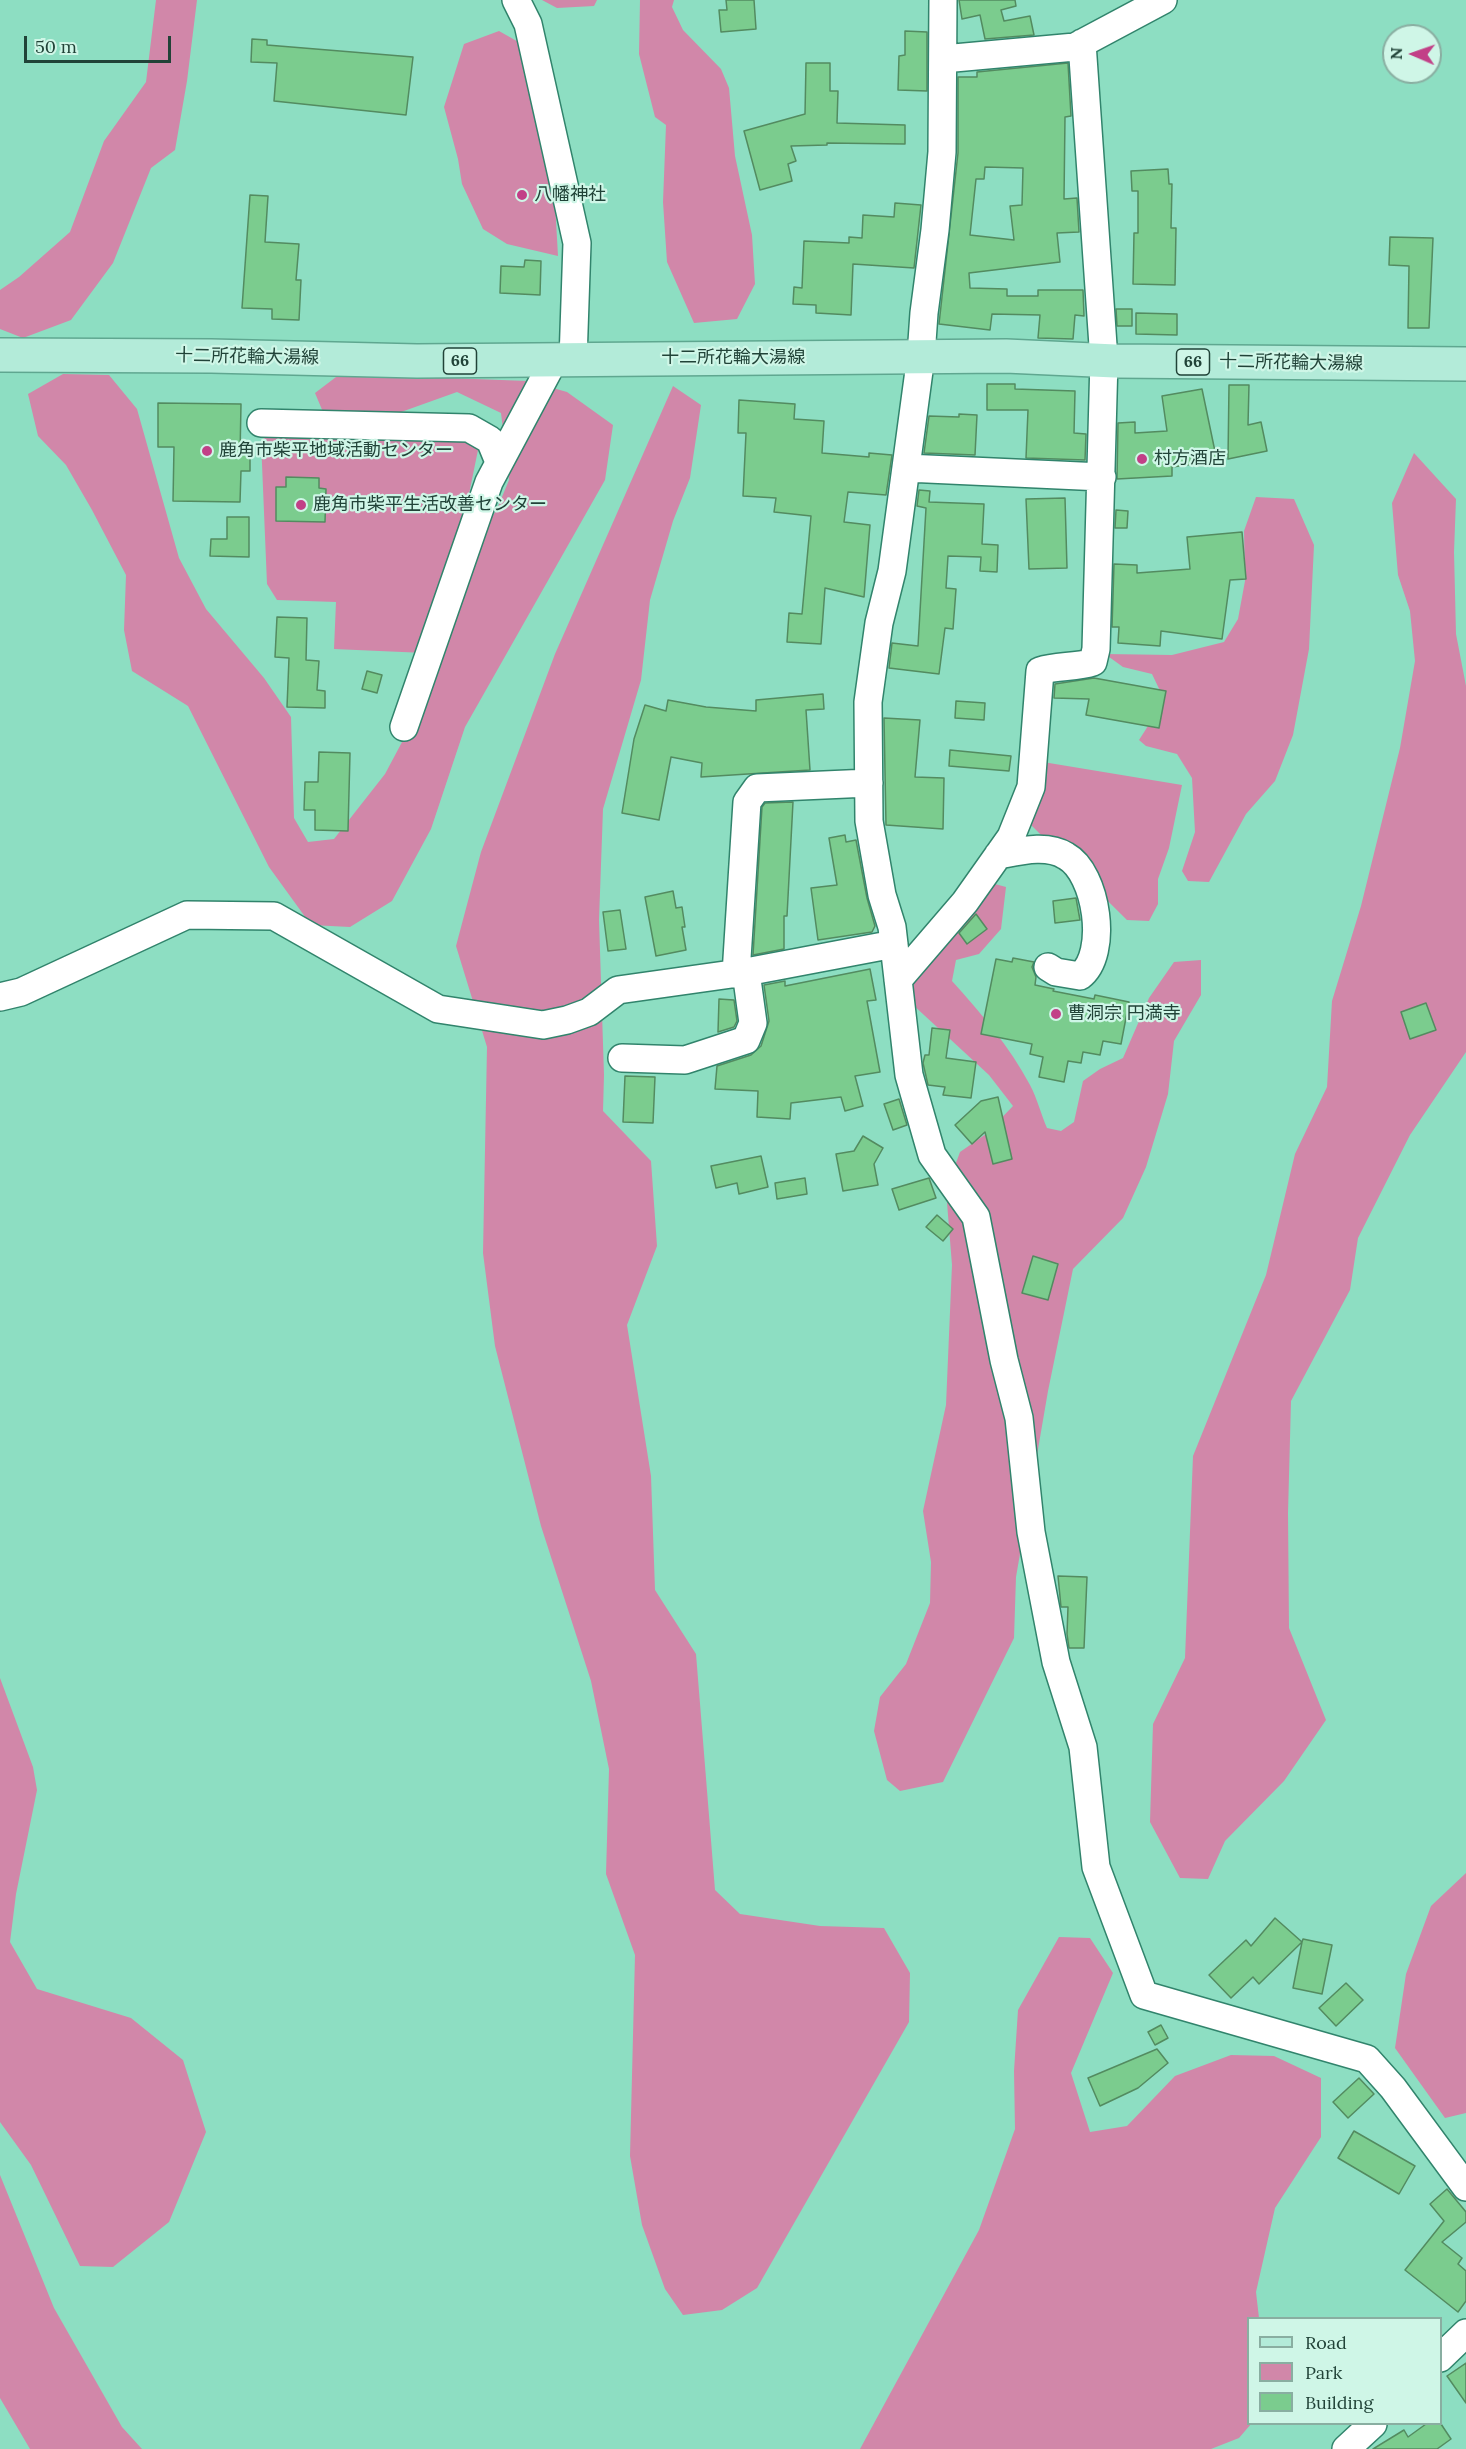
<!DOCTYPE html>
<html>
<head>
<meta charset="utf-8">
<style>
  body { margin:0 }
  #map { position:relative; width:1466px; height:2449px; overflow:hidden; background:#8ddec2; font-family:Lora,serif }
  canvas { display:block }
  .legend { position:absolute; left:1247px; top:2317px; width:195px; height:108px; box-sizing:border-box; background:#cff6e7; border:2px solid #89aea1; margin:0; padding:8px 10px; list-style:none; font-size:18px; color:#214338 }
  .legend li { display:flex; align-items:center; gap:12px; height:30px }
  .legend b { width:30px; border:2px solid #89aea1 }
  .north { position:absolute; left:1382px; top:24px; width:60px; height:60px; box-sizing:border-box; background:#cff6e7; border:2px solid #89aea1; border-radius:50%; rotate:272deg; font-size:16px; font-weight:700; line-height:24px; text-align:center; color:#214338 }
  .north::after { content:''; display:block; margin:auto; width:21px; height:27px; background:#c24087; clip-path:polygon(50% 0,100% 100%,50% 72%,0 100%) }
  .scale { position:absolute; left:24px; top:36px; width:147px; height:27px; box-sizing:border-box; border:3px solid #214338; border-top:0; padding-left:8px; font-size:18px; line-height:21px; white-space:nowrap; color:#214338; -webkit-text-stroke:4px #cff6e7; paint-order:stroke }
</style>
</head>
<body>
<div id="map">
<canvas width="1466" height="2449"></canvas>
<ul class="legend">
<li><b style="height:8px;background:#b3ebd9"></b>Road</li>
<li><b style="height:16px;background:#d187a9"></b>Park</li>
<li><b style="height:16px;background:#7bcc8e"></b>Building</li>
</ul>
<div class="north">N</div>
<div class="scale">50 m</div>
</div>
<script>
const context = document.querySelector('canvas').getContext('2d');
context.lineJoin = 'round';
function fillPath(path, color) { context.fillStyle = color; context.fill(path, 'evenodd'); }
function strokePath(path, color, width, dash) { context.strokeStyle = color; context.lineWidth = width; context.lineCap = dash ? 'butt' : 'round'; context.setLineDash(dash || []); context.stroke(path); }
function drawText(font, color, halo, rows, align = 'center') {
  context.font = font + ' Lora,"Noto Sans JP",serif'; context.lineWidth = 4.5; context.setLineDash([]); context.textBaseline = 'middle'; context.strokeStyle = halo; context.fillStyle = color; for (const [text, x, y, turn = 0] of rows) {
    context.save(); context.translate(x, y); context.rotate((+turn || 0) * Math.PI / 180); context.textAlign = isNaN(turn) ? turn : align; if (halo) context.strokeText(text, 0, 0); context.fillText(text, 0, 0); context.restore();
  }
}
const green = new Path2D(`
  M156,0H197L187,81L175,150L151,168L113,263L71,320L23,338L0,329V290L19,277L70,232L104,141L146,82Z
  M542,0H597L594,6L557,8Z
  M640,0H674L672,7L683,30L721,69L729,88L735,156L752,235L755,284L737,319L694,323L667,262L663,202L666,125L655,117L639,54Z
  M499,31L522,44L553,168L558,256L507,244L483,229L462,184L458,159L444,107L464,44Z
  M63,374L109,375L137,409L179,558L206,609L264,678L291,717L294,818L308,842L334,839L385,774L409,729L454,579L497,509L509,480L501,413L457,392L390,416L323,412L315,393L340,374L528,381L567,392L613,425L605,480L465,727L431,829L392,901L350,927L311,925L269,867L188,706L132,671L124,630L126,575L92,510L66,465L38,436L28,394Z
  M673,386L701,405L690,478L673,521L650,600L641,680L603,809L599,920L604,1075L603,1111L651,1161L657,1246L627,1325L651,1476L655,1590L696,1654L715,1890L740,1914L820,1926L884,1928L910,1973L909,2022L757,2288L722,2310L683,2315L665,2289L642,2225L630,2156L635,1955L606,1874L609,1769L591,1681L541,1526L495,1346L483,1253L487,1047L456,946L481,852L555,654Z
  M271,434L455,435L478,450L460,538L425,653L334,649L336,602L277,600L267,584L261,440Z
  M1414,453L1456,499L1454,552L1456,634L1466,686V1052L1410,1135L1358,1238L1350,1290L1291,1401L1288,1513L1289,1628L1326,1720L1284,1781L1225,1841L1208,1879L1180,1878L1150,1822L1153,1724L1185,1658L1193,1456L1266,1275L1295,1154L1327,1087L1332,1001L1361,906L1400,748L1415,661L1410,611L1398,575L1392,503Z
  M1256,497L1294,499L1314,545L1309,649L1293,735L1275,781L1246,814L1209,882L1188,881L1182,871L1195,832L1192,778L1177,754L1146,746L1139,740L1148,726L1163,711V697L1152,674L1123,667L1105,654L1172,655L1224,642L1238,619L1245,581L1244,531Z
  M1043,762L1182,785L1169,848L1158,879V904L1149,921L1127,920L1031,825Z
  M995,884L1006,887L1001,929L979,954L956,960L952,981C980,1012 1010,1047 1030,1085C1037,1098 1041,1114 1047,1128L1061,1131L1074,1122L1083,1081L1100,1069L1123,1058L1149,998L1174,962L1201,960V995L1174,1041L1168,1094L1146,1167L1123,1218L1073,1269L1048,1391L1016,1577L1014,1638L943,1782L900,1791L887,1780L874,1731L880,1697L906,1664L930,1603L931,1562L923,1511L946,1405L952,1265L946,1190L960,1152L986,1134L1013,1106L989,1075L911,1003L907,980Z
  M0,1678L33,1767L37,1790L16,1894L10,1942L37,1989L131,2018L183,2060L206,2132L169,2222L113,2267L80,2266L31,2165L0,2122Z
  M1466,1873V2113L1445,2118L1395,2048L1406,1974L1431,1906Z
  M1059,1937L1090,1938L1113,1973L1071,2073L1090,2132L1127,2126L1175,2076L1231,2055L1274,2056L1321,2078V2137L1275,2208L1256,2292L1259,2318H1248V2424H1251L1239,2438L1211,2449H860L979,2230L1015,2129L1014,2071L1018,2010Z
  M0,2175L54,2308L122,2427L142,2449H30L0,2398Z`);
const building = new Path2D(`
  M726,0H754L756,29L721,32L719,10H727Z
  M959,0H1015L1016,6L1001,10L1004,21L1030,16L1034,35L985,39L980,15L962,19Z
  M905,31L927,32V91L898,90L899,56L905,55Z
  M252,39L267,40V45L413,57L406,115L274,101L277,63L251,62Z
  M806,63H830V91H838L837,123L905,125V144L827,143V145L791,146L796,161L788,164L792,181L760,190L744,131L805,114Z
  M1068,63L1071,116L1065,117L1064,199L1077,198L1079,232L1057,233L1060,262L969,273L970,288L1007,289V296H1038V290H1083L1084,316L1075,315L1073,339L1038,338L1040,315L992,314L990,330L939,324L958,153V77H977V72ZM985,167L1023,168L1022,205L1010,206L1014,240L970,235L976,179H984Z
  M1168,169L1169,184H1172L1171,228H1176L1175,285L1133,284L1134,233H1138V191H1132L1131,171Z
  M250,195L268,196L265,242L299,244L296,280H301L299,320L272,319V309L242,308Z
  M895,203L921,205L914,268L853,264L851,315L816,313V305L793,304L794,287L802,288L804,241L849,243V237L862,238L863,215L894,217Z
  M1390,237L1433,238L1429,328H1408L1409,266L1389,265Z
  M525,260L541,261L540,295L500,293L501,266L524,267Z
  M1116,309H1132V326H1117Z
  M1136,313L1177,314V335L1136,334Z
  M987,384H1015V389L1075,391L1074,433L1086,434L1085,460L1026,458L1028,410H987Z
  M1229,385H1249L1248,425L1261,422L1267,451L1228,459Z
  M1202,389L1217,461L1172,467V476L1117,479L1118,423L1135,422V433L1167,431L1162,396Z
  M739,400L795,404L794,419L824,421L822,453L869,457V453L892,455L886,495L848,492L844,522L870,525L864,597L825,588L821,644L787,642L789,613L802,614L811,516L774,512L776,498L743,496L746,433H738Z
  M158,403L241,404L240,455H250V471H241L240,502L173,501L174,447H158Z
  M959,414L977,415L975,455L924,453L929,416L959,417Z
  M286,477L319,478V488L326,489L325,522L276,521V487H286Z
  M919,490L930,491L929,502L984,504L982,544L998,545L997,572L980,571L981,557L948,556L946,588L956,589L953,629L945,628L939,674L889,668L892,643L918,646L926,508L917,506Z
  M1065,498L1067,568L1029,569L1026,499Z
  M1116,510L1128,511L1127,528H1115Z
  M227,517H249V557L210,556L211,539H227Z
  M1242,532L1246,579L1230,580L1222,639L1161,631L1160,646L1118,643L1119,627H1112L1114,564L1137,565V573L1190,569L1187,537Z
  M277,617L307,618L306,660L319,661L317,690L325,691V708L287,707L289,658L275,657Z
  M367,671L382,675L377,693L362,689Z
  M1094,678L1166,691L1159,728L1086,715L1089,699L1054,698L1055,684Z
  M823,694L824,709L806,710L810,770L701,777L702,763L671,757L659,820L622,813L634,739L645,705L666,711L668,700L706,707L756,711V700Z
  M956,701L985,703L984,720L955,718Z
  M884,718L920,720L915,777L944,778L943,829L886,825Z
  M950,750L1011,756L1009,771L949,766Z
  M319,752L350,753L348,831L315,830V810H304L305,782H318Z
  M793,802L787,916H784V949L753,955L762,807L765,803Z
  M845,835L846,842L856,840L867,898L875,926L872,932L818,940L811,888L837,885L829,838Z
  M673,891L676,908L682,907L685,927H682L686,950L656,956L645,897Z
  M1076,898L1080,920L1055,923L1053,901Z
  M620,910L626,949L608,951L603,912Z
  M976,914L987,929L967,944L959,933Z
  M1013,958L1034,962L1032,967L1036,977L1035,985L1054,989L1053,991L1094,999L1095,995L1129,1002L1121,1044L1103,1041L1100,1055L1083,1052L1081,1063L1068,1061L1064,1082L1039,1077L1043,1057L1030,1054L1032,1044L981,1034L996,959L1012,962Z
  M870,969L876,1000L867,1001L880,1072L855,1076L863,1106L845,1111L841,1097L791,1103L790,1119L757,1117L758,1091L715,1089L717,1066L751,1055L761,1046L769,1021L764,985L785,981V986Z
  M719,999L734,1000L737,1021L734,1027L718,1032Z
  M1426,1003L1436,1030L1410,1039L1401,1012Z
  M932,1028L950,1030L946,1058L976,1062L971,1098L943,1095L945,1087L928,1085L923,1063L925,1055H929Z
  M625,1076L655,1077L653,1123L623,1122Z
  M998,1097L1012,1159L993,1164L985,1132L972,1144L955,1125L981,1101Z
  M899,1099L907,1125L893,1130L884,1104Z
  M863,1136L883,1148L874,1164L878,1185L843,1191L836,1154L854,1151Z
  M761,1156L768,1187L739,1194L737,1183L716,1188L711,1166Z
  M805,1178L807,1194L777,1199L775,1183Z
  M929,1178L936,1198L899,1210L892,1189Z
  M937,1215L953,1229L943,1241L926,1227Z
  M1033,1256L1058,1264L1048,1300L1022,1293Z
  M1058,1576L1087,1577L1084,1648H1069L1067,1634L1068,1607H1061Z
  M1275,1918L1302,1942L1303,1939L1332,1945L1322,1994L1293,1988L1302,1942L1259,1984L1253,1977L1231,1998L1209,1975L1246,1940L1251,1946Z
  M1346,1983L1363,2000L1336,2026L1319,2008Z
  M1161,2025L1168,2038L1155,2045L1148,2032Z
  M1157,2049L1168,2063L1138,2088L1100,2106L1088,2078Z
  M1359,2078L1374,2094L1348,2118L1333,2102Z
  M1354,2131L1415,2166L1399,2194L1338,2158Z
  M1447,2189L1466,2212V2222L1442,2242L1462,2258L1458,2264L1466,2271V2301L1458,2312L1405,2270L1444,2221L1430,2204Z
  M1466,2363V2403L1447,2376Z
  M1426,2424H1441L1451,2439L1437,2449H1373L1404,2430L1408,2437Z`);
const minor = new Path2D(`
  M516,0L528,24L577,243L573,360
  M943,0L942,152L935,230L924,313L921,356L892,571L879,623L868,702L869,821L882,895L892,927L909,1075L932,1155L976,1217L1004,1360L1019,1418L1031,1532L1056,1662L1083,1747L1096,1867L1144,1995L1367,2059L1393,2088L1466,2187
  M943,59L1075,47L1163,0
  M261,423L469,428L490,440L499,462
  M906,468L1102,477
  M404,727L489,482L554,360
  M998,855C1020,851 1047,844 1066,856C1097,873 1109,954 1080,976L1056,972L1048,967
  M736,974L747,802L757,788L869,783
  M898,980L965,902L1011,837L1031,787L1040,671C1057,665 1075,668 1093,662L1096,649L1104,360L1082,43
  M0,997L21,992L187,915L274,916L438,1009L543,1025L567,1020L589,1012L618,990L746,972L894,944
  M622,1058L685,1060L746,1040L753,1023L746,972
  M1440,2358L1466,2333
  M1346,2449L1373,2424`);
const major = new Path2D(`
  M0,355L211,356L417,361L1006,356L1115,361L1466,364`);
const markers = [
  [522,195,6,"#c24087"],
  [207,451,6,"#c24087"],
  [1142,459,6,"#c24087"],
  [301,505,6,"#c24087"],
  [1056,1014,6,"#c24087"]
];
const shields = [
  [460,361,33],
  [1193,362,33]
];
const shieldNames = [
  ["66",460,361],
  ["66",1193,362]
];
const poiNames = [
  ["八幡神社",534,195],
  ["鹿角市柴平地域活動センター",219,451],
  ["村方酒店",1154,459],
  ["鹿角市柴平生活改善センター",313,505],
  ["曹洞宗 円満寺",1068,1014]
];
const streetNames = [
  ["十二所花輪大湯線",247,357,1],
  ["十二所花輪大湯線",733,358],
  ["十二所花輪大湯線",1291,363,1]
];
fillPath(green, '#d187a9');
fillPath(building, '#7bcc8e');
strokePath(building, '#538b60', 1.5);
strokePath(minor, '#31846c', 30);
strokePath(major, '#5fa790', 36);
strokePath(minor, '#fff', 27);
strokePath(major, '#b3ebd9', 33);
for (const [x, y, r, color] of markers) { const dot = new Path2D(); dot.arc(x, y, r, 0, 2 * Math.PI); context.fillStyle = color; context.fill(dot); strokePath(dot, '#cff6e7', 2); }
for (const [x, y, w] of shields) { const box = new Path2D(); box.roundRect(x - w / 2, y - 13, w, 26, 4.5); context.fillStyle = '#cff6e7'; context.fill(box); strokePath(box, '#214338', 1.5); }
drawText('bold 16px', '#214338', null, shieldNames);
drawText('18px', '#214338', '#cff6e7', poiNames, 'left');
drawText('18px', '#214338', '#cff6e7', streetNames);
</script>
</body>
</html>
